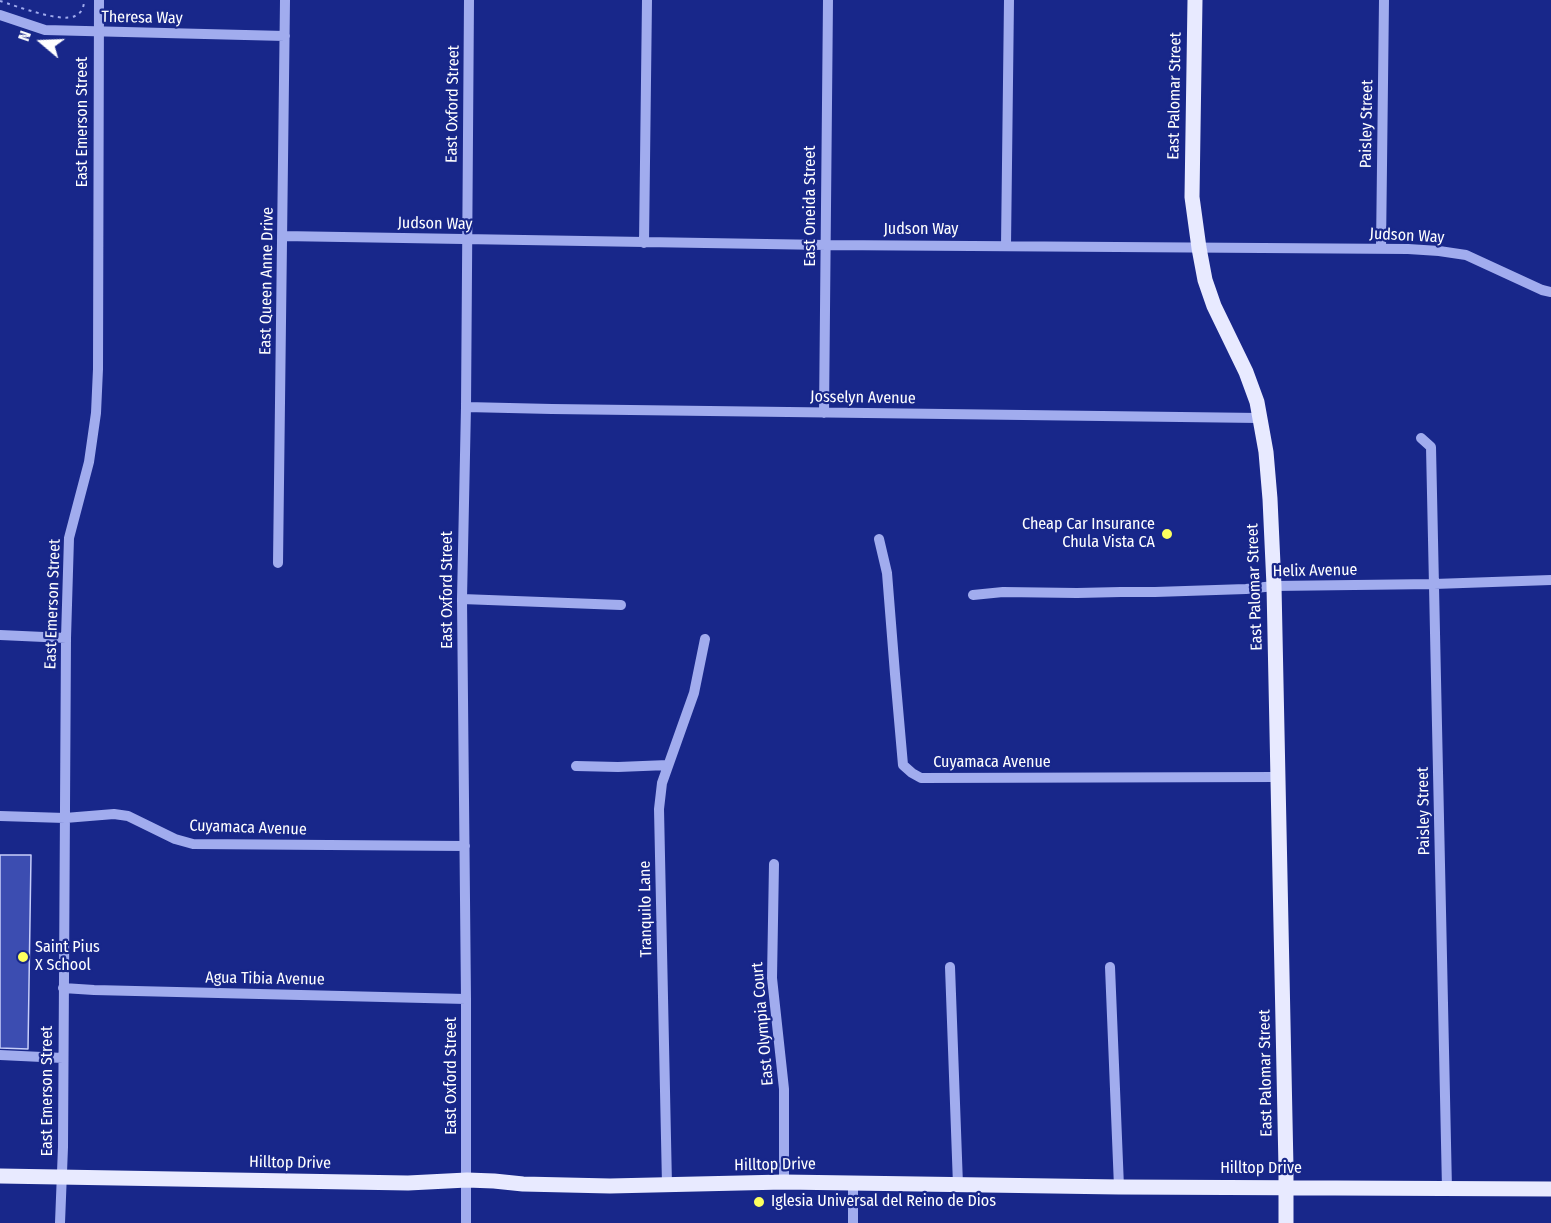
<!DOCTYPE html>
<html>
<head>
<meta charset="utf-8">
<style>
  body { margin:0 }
  #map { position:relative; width:1551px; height:1223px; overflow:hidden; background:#18278a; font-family:"Fira Sans Condensed",sans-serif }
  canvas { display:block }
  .north { position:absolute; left:12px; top:12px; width:60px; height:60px; -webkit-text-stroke:4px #18278a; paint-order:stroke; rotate:289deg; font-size:16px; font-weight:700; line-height:24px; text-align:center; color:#fff }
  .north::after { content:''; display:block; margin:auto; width:21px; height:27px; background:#fff; clip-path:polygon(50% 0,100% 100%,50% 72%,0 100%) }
</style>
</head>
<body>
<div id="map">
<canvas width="1551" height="1223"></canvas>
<div class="north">N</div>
</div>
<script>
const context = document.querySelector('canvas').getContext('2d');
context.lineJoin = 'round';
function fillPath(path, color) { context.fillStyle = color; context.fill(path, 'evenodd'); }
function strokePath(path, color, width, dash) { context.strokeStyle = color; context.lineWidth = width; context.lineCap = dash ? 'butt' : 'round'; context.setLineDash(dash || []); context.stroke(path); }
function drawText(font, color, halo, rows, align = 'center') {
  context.font = font + ' "Fira Sans Condensed",sans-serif'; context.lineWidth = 4.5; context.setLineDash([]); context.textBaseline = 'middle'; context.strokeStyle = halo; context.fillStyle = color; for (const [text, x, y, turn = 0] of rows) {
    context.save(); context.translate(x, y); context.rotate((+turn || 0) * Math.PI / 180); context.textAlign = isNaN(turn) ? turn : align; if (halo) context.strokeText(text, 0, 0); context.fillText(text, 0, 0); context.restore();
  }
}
const building = new Path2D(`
  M0,855H31L28,1049L0,1048Z`);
const path = new Path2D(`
  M0,1C16,6 61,23 75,16C82,13 84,7 84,0`);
const minor = new Path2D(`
  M0,15L45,30L285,36
  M282,236L826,245L1408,249L1439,251L1466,255L1542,290L1551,292
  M644,243L647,0
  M1006,246L1009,0
  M1381,248L1384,0
  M466,407L552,409L1259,418
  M824,413L828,0
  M1421,438L1431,447L1447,1189
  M879,539L887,573L895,674L903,765L912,773L921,778L1277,777
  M278,563L285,0
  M973,595L1003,592L1077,593L1121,592H1155L1246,589L1274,586L1434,584L1551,580
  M462,599L621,605
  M0,635L66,638
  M576,766L618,767L668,765
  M0,816L65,818L114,814L128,816L175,839L193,844L465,846
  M774,864L772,978L784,1089V1182
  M950,967L958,1185
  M1110,967L1119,1187
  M63,988L94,990L466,999
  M0,1055L63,1058
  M667,1185L659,809L662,783L694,693L705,639
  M60,1223L63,1147L66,638L69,538L89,462L96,413L98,369L99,0
  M466,1223V999L462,599L466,407L469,0
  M853,1223V1183`);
const major = new Path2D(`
  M1195,0L1192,197L1199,248L1205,280L1214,306L1246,372L1257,402L1266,452L1270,499L1274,586L1286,1168V1223
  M0,1176L408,1183L467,1180L494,1181L523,1184L610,1186L784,1182L1119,1187L1551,1189`);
const markers = [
  [1167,534,6,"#fdff5e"],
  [23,957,6,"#fdff5e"],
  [759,1202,6,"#fdff5e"]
];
const streetNames = [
  ["Theresa Way",142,18,1],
  ["East Palomar Street",1175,96,-89],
  ["East Oxford Street",453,104,-89],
  ["East Emerson Street",83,122,-90],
  ["Paisley Street",1367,124,-89],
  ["East Oneida Street",811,206,-90],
  ["Judson Way",435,224,1],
  ["Judson Way",921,230],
  ["Judson Way",1407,236,3],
  ["East Queen Anne Drive",267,281,-89],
  ["Josselyn Avenue",863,398,1],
  ["Helix Avenue",1315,571,-1],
  ["East Palomar Street",1255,587,-92],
  ["East Oxford Street",448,590,-90],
  ["East Emerson Street",53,604,-88],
  ["Cuyamaca Avenue",992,763],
  ["Paisley Street",1424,811,-91],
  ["Cuyamaca Avenue",248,828,2],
  ["Tranquilo Lane",646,909,-91],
  ["Agua Tibia Avenue",265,979,1],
  ["East Olympia Court",763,1024,-95],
  ["East Palomar Street",1266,1073,-91],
  ["East Oxford Street",452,1076,-90],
  ["East Emerson Street",48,1091,-90],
  ["Hilltop Drive",290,1163,1],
  ["Hilltop Drive",775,1165,-1],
  ["Hilltop Drive",1261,1169]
];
const poiNames = [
  ["Cheap Car Insurance",1155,525,"right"],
  ["Chula Vista CA",1155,543,"right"],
  ["Saint Pius",35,948],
  ["X School",35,966],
  ["Iglesia Universal del Reino de Dios",771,1202]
];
fillPath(building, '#3c4db1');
strokePath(building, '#c7cefa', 1.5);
strokePath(path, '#a1acee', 2, [3, 4.5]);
strokePath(minor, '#a1acee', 10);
strokePath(major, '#e8eaff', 15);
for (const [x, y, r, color] of markers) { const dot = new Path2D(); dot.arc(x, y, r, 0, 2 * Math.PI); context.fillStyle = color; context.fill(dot); strokePath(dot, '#18278a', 2); }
drawText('16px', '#fff', '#18278a', streetNames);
drawText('16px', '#fff', '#18278a', poiNames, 'left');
</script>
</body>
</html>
